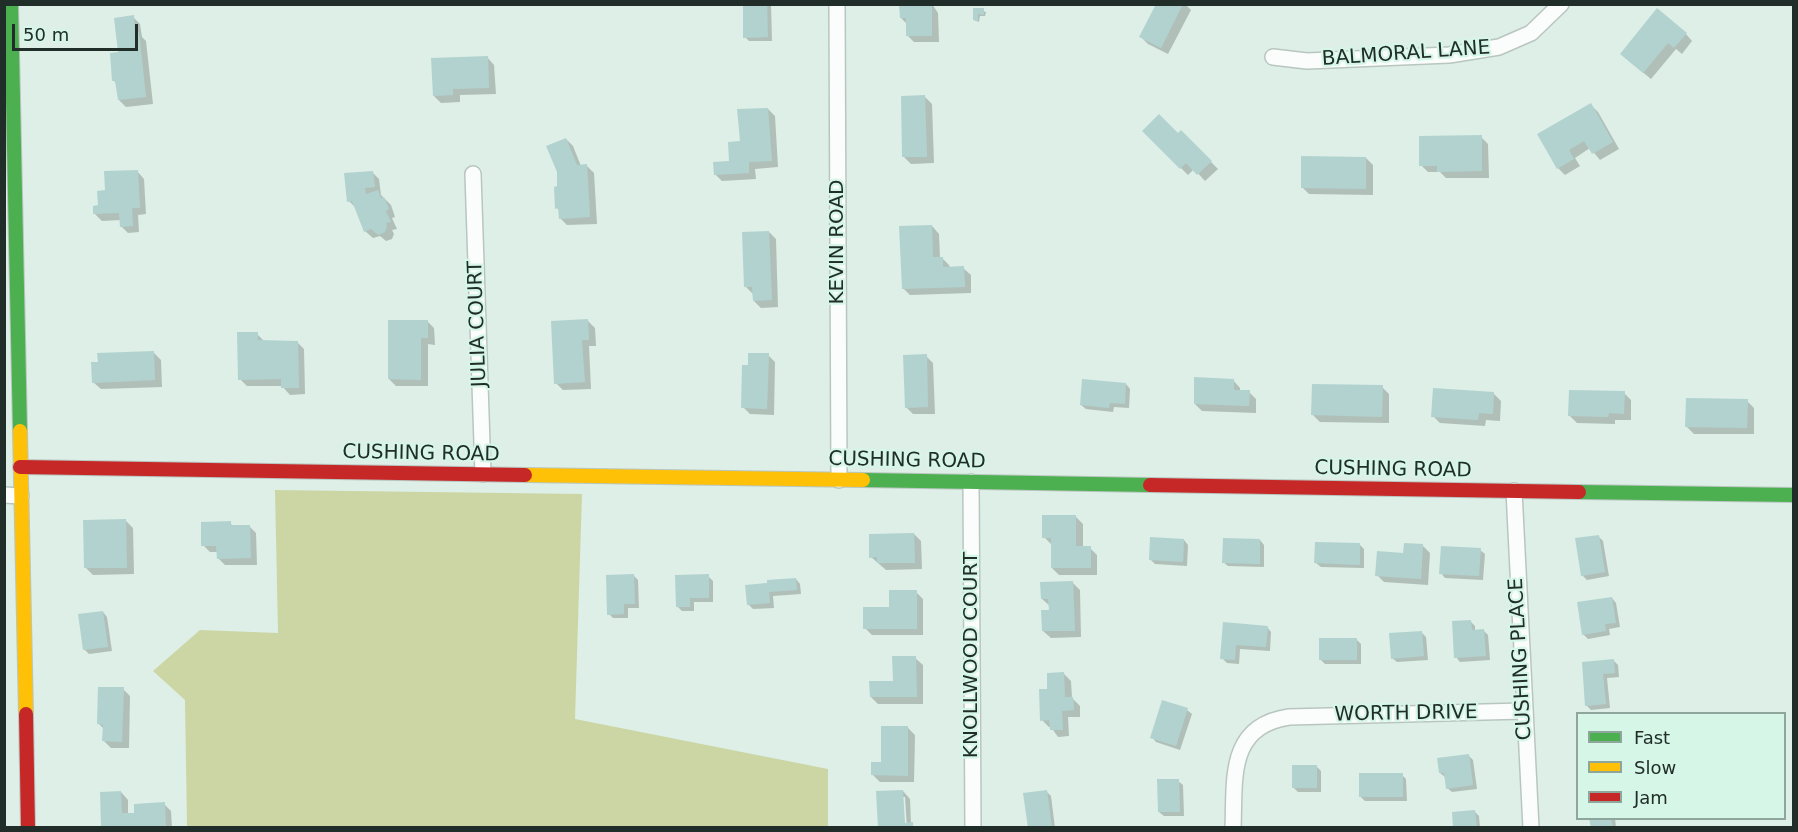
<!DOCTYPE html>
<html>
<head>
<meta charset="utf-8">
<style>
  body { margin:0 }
  #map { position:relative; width:1798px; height:832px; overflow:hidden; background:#ddefe7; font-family:"DejaVu Sans",sans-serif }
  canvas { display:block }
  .frame { position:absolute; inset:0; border:6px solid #212d28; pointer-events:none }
  .legend { position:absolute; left:1576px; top:712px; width:210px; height:108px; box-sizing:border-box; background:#d6f6e8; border:2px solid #8ea69b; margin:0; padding:8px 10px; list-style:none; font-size:18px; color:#212d28 }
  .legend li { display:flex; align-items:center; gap:12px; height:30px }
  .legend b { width:30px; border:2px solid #8ea69b }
  .scale { position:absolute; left:12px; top:24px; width:126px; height:27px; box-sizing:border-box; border:3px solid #212d28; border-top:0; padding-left:8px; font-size:18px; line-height:21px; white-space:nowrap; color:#212d28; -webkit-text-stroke:4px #d6f6e8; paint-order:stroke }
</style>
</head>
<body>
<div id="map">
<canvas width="1798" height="832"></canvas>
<div class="frame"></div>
<ul class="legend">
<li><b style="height:8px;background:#4caf50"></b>Fast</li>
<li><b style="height:8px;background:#ffc107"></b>Slow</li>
<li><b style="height:8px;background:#c62828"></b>Jam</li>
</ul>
<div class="scale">50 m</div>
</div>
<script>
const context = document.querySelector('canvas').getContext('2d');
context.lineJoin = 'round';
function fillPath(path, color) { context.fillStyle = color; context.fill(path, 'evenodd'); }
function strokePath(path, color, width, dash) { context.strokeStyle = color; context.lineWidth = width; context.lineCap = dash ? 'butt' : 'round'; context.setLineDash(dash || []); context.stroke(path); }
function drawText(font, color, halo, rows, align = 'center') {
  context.font = font + ' "DejaVu Sans",sans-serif'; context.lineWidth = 4.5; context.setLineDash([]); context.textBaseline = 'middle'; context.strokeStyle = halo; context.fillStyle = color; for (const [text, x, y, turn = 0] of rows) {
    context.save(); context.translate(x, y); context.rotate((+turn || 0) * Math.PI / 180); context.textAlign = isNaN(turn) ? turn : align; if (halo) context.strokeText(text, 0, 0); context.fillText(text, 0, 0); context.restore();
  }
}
const green = new Path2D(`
  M275,490L582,494L575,719L828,769V827H187L185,700L153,671L200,630L278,633Z`);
const shadow = new Path2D(`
  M744,4H771L772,41H749L745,37Z
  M901,4H932L938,13L939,42H914L907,35V24L901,18Z
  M1157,4H1185L1191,10L1168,54L1148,44L1141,37Z
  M975,9L986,12L985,16H980L979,22L974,20Z
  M133,17L140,24L142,37L146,41L153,104L126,107L119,100L117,84L114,81L119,54Z
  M1686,34L1692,41L1682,54L1676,49L1651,79L1629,61Z
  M487,57L494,65L496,94L460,95V102L441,103L434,96Z
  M925,97L932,104L934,163L911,164L904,157Z
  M1591,105L1598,112L1619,149L1600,160L1590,148L1575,158L1580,166L1565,175L1558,168Z
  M768,109L775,116L778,167L755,169L756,179L722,181L715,174L730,163L741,143Z
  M1144,131L1178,135L1181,132L1218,169L1205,181L1194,169L1188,175Z
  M1481,137L1488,144L1489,178H1446L1440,172H1428L1421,165Z
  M566,139L573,146L581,166H587L594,173L597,224L567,225L560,218V211L557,208Z
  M1366,158L1373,165V195L1309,194L1302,187Z
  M137,171L144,179L146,214L138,215L139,232L128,233L121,226V220L102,221L95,214Z
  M372,172L379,179L381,195L391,205L395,217L392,218L397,229L392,230L394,234L392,239L386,241L380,236L373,238L365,231L356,208L349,201Z
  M932,226L939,234L940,258H942L949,265L950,268H963L971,275V293L910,295L903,288Z
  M769,232L776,239L778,307L761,308L754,301L753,294L746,287Z
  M427,321L434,328L435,345L428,344V386H396L389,379Z
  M588,321L595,328L596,346H589L591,389L563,390L556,383Z
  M257,334L264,341L297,342L304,349L305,394L290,395L282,386H247L240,379Z
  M154,353L161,360L162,387L101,389L93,382Z
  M768,355L775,362L774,415L750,414L743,407L749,367Z
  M926,356L933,363L935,414H913L906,407Z
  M1233,380L1240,388V392H1249L1256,399V413L1202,411L1195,404Z
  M1126,384L1130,389L1129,408L1114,407L1113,412L1086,409L1081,405Z
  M1382,387L1389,394V423L1320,422L1313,415Z
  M1624,393L1631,400V420H1615V424L1577,423L1570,416Z
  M1494,394L1501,401L1500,421L1486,420L1485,426L1440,423L1433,416Z
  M1747,401L1754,408V434H1694L1687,427Z
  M1076,517L1083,524V547L1090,548L1097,555V575H1059L1052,568V545L1044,537Z
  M126,521L133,528L134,574L93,575L86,568Z
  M230,523L234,527L249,526L256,533L257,565H225L218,558V552H210L203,545Z
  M914,534L921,541L922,569L886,570L871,557Z
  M1599,537L1603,541L1609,576L1587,580L1582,575Z
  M1184,540L1188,545L1187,566L1155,564L1150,559Z
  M1260,540L1264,545V567L1228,566L1223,562Z
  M1360,545L1364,549V568L1321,567L1316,563Z
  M1423,546L1430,553L1428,585L1384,582L1377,575L1404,554Z
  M1480,550L1485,554L1483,580L1445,578L1441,573Z
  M634,576L638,580L639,608H628V618H613L609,614Z
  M708,576L713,581V602H694V611H682L677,606Z
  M796,579L800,584L801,594L773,596L774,608L753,609L748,604L747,586Z
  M1073,583L1080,590L1081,637L1051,638L1043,631L1050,612V606L1042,599Z
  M916,592L923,599V635H872L865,628Z
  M1612,598L1616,603L1620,627L1609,629L1610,635L1588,639L1583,634Z
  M103,612L107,617L112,651L89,654L84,649Z
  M1470,621L1475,626V632L1484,631L1488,635L1490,660L1460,662L1456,657Z
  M1224,624L1267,627L1271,632L1270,651L1240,649L1239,664L1227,663L1222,658Z
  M1421,632L1426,637L1428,660L1397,662L1392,658Z
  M1356,639L1361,644V664H1325L1320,659Z
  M915,658L923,665V704H878L871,697L894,683Z
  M1614,661L1618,665L1619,677L1607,678L1610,708L1591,710L1587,706L1583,663Z
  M1064,674L1071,681L1072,698L1080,706V717H1068L1069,736L1058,737L1051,727H1049L1042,720L1049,691Z
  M123,689L130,696L129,748H111L104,741V729L99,724Z
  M1187,710L1192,714L1180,750L1156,742L1152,737Z
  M908,728L915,735L914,782H880L873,775Z
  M1468,755L1473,760L1477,789L1452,792L1447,788L1445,777L1440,773Z
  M1317,767L1321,771V792H1298L1293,787Z
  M1402,775L1406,779L1407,801H1365L1360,796Z
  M1178,781L1183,785L1184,816H1164L1159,812Z
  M903,791L910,799L911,824L916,828H907L905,797H902Z
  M121,792L128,800V815L136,814L164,804L171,811L172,828H103Z
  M1047,792L1051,796L1055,828H1029Z
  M1475,812L1479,816L1480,828H1455Z
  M1591,818H1615L1616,828H1592Z`);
const building = new Path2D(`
  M743,4H767L768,37L743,38Z
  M899,4L932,5V36H906V18H900Z
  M1156,4H1183L1161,48L1139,37Z
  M973,8H984V15L978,14V21L973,20Z
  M1657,8L1687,33L1674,48L1668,43L1643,73L1620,54Z
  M134,15L135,33L139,32L146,97L118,100L115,81H112L110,53L118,52L114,18Z
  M488,56L489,88L453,89V95L433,96L431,58Z
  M925,95L927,157H902L901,96Z
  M1591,103L1613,142L1592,154L1584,141L1569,150L1574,159L1557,169L1537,134Z
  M768,108L772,161L749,162V173L714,175L713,162L729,161L728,142L740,141L737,109Z
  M1159,114L1178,133L1181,130L1212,161L1197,175L1186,163L1180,169L1142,131Z
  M1482,135V171L1437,172V166H1419V136Z
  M566,138L577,165L587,164L590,217L559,219L558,208L555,209L554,187L557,186V172L546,146Z
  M1301,156L1366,157V189L1301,188Z
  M138,170L140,208H132L133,226L120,227L119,213L93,214V206L98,205L97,191L105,190L104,171Z
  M373,171L375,187L365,188L366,194L378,190L381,198L384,197L389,209L386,211L391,222L386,223L387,226L385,232L378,235L371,229L364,232L352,201L347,202L344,173Z
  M932,225L933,257H943V267L964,266L965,287L902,289L899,226Z
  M769,231L772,300L753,301L752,287H744L742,232Z
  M588,319L589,340H582L585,382L554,384L551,321Z
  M388,320H428V338H421V380L388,379Z
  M237,332H258V340L298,341L299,388H281V379L238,380Z
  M154,351L155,380L92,383L91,362H98L97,353Z
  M748,353H769L767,409L741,408L742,365H748Z
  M927,354L928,407L905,408L903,355Z
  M1194,377L1234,379V390H1250L1249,406L1194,404Z
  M1082,379L1126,383L1125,404L1110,403L1109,408L1080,405Z
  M1312,384L1383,385L1382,417L1311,415Z
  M1433,388L1494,392L1493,414L1479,413L1478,420L1431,417Z
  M1569,390L1625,391L1624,414L1609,413L1608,417L1568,416Z
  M1686,398L1748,399L1747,428L1685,427Z
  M1042,515H1076V546H1091V568H1051V538H1042Z
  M126,519L127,568H84L83,520Z
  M231,521V525H250L251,558L217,559L216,546H201V522Z
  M914,533L915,563H877V557L869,558V534Z
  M1599,535L1605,572L1581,576L1575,538Z
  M1150,537L1184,539L1183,562L1149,560Z
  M1223,538L1260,539V564L1222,563Z
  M1315,542L1360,543V565L1314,563Z
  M1404,543L1423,544L1421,579L1375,576L1377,551L1403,553Z
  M1441,546L1481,548L1479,576L1439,574Z
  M634,574L635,604H624V614L607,615L606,575Z
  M709,574V598H690V607H676L675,575Z
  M796,578L797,590L769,592L770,603L747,605L745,585L767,583V580Z
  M1073,581L1075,631H1042L1041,610H1049L1048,599H1041L1040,582Z
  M889,590H917V629H863V607H889Z
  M1612,597L1616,623L1605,624L1606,631L1582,635L1577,602Z
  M103,611L108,647L83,650L78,614Z
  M1471,620L1472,630L1484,629L1486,656L1454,658L1452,621Z
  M1223,622L1268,626L1266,647L1236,645L1235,660L1220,659Z
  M1422,631L1424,656L1391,659L1389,633Z
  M1319,638H1357V660H1319Z
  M892,656H916L917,697H870L869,681H893Z
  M1614,659L1615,673L1603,674L1606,704L1585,706L1582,662Z
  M1064,672L1065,697H1073L1074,710L1062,711L1063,730H1050L1049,720L1040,721L1039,689H1047V673Z
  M98,687H124L122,742L102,741L103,725L97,724Z
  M1162,700L1188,708L1176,746L1150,738Z
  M881,726H908V776L871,775V762H881Z
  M1469,754L1473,785L1446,789L1444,773H1439L1437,758Z
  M1292,765H1317V788H1292Z
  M1359,773H1403V797H1359Z
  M1157,779H1179L1180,812H1158Z
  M903,790L905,823L913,822V828H878L876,791Z
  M1047,790L1052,828H1028L1023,793Z
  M121,791L122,813H134V804L165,802L166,828H101L100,792Z
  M1475,810L1477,828H1453L1452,812Z
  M1589,818H1611L1613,828H1591Z`);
const street = new Path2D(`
  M837,4L839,480
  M1273,57L1307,61L1449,55L1499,47L1531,33L1561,4
  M473,174L483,474
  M971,482L973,828
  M1514,491L1531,828
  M4,495L21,496
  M1233,828C1235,780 1227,726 1289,717L1523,711`);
const fast = new Path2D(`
  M11,4L20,431
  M863,480L1150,485
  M1579,492L1794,495`);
const slow = new Path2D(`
  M20,431L26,714
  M525,475L863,480`);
const jam = new Path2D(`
  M20,467L525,475
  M1150,485L1579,492
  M26,714L28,828`);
const streetNames = [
  ["BALMORAL LANE",1406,54,-4],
  ["KEVIN ROAD",838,242,-90],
  ["JULIA COURT",478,324,-92],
  ["CUSHING ROAD",421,454,1],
  ["CUSHING ROAD",907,461,1],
  ["CUSHING ROAD",1393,470,1],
  ["KNOLLWOOD COURT",972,655,-90],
  ["CUSHING PLACE",1521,659,-93],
  ["WORTH DRIVE",1406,714,-1]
];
fillPath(green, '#ccd6a4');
fillPath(shadow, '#0003');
fillPath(building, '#b2d2cf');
strokePath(street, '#b9c6c0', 18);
strokePath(fast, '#b9c6c0', 16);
strokePath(slow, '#b9c6c0', 16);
strokePath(jam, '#b9c6c0', 16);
strokePath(street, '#fafdfb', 15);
strokePath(fast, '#4caf50', 14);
strokePath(slow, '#ffc107', 14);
strokePath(jam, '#c62828', 14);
drawText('20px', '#212d28', '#d6f6e8', streetNames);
</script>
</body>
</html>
